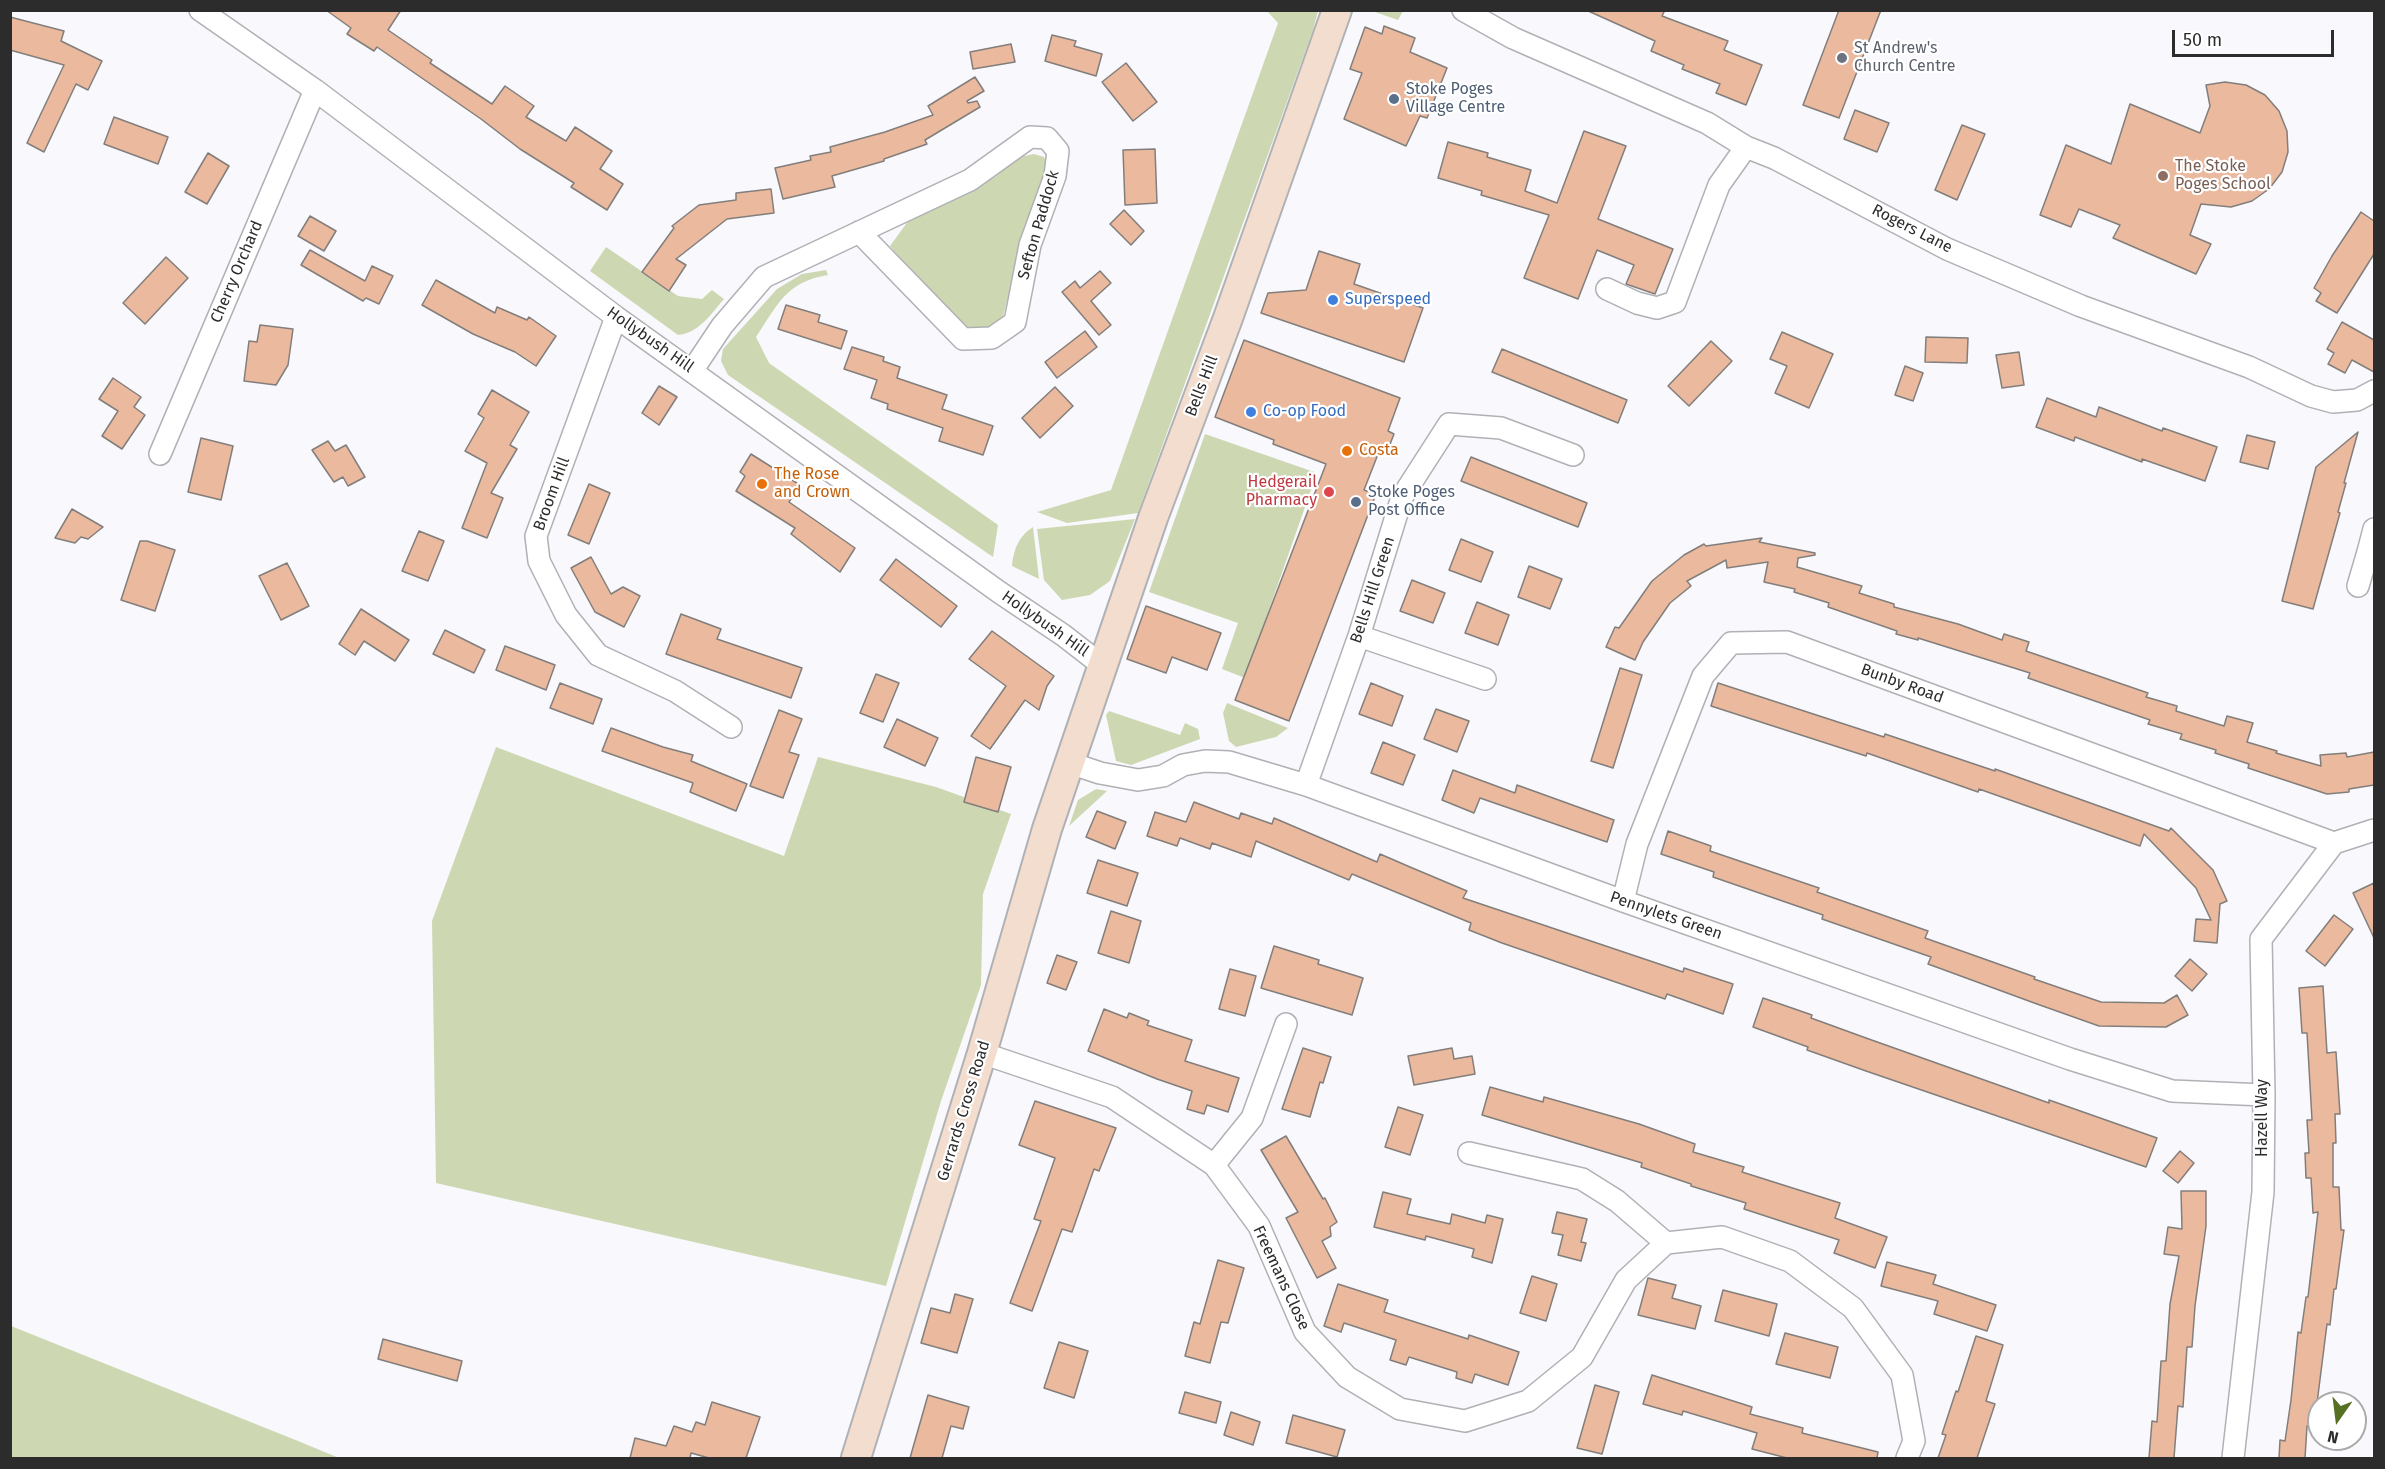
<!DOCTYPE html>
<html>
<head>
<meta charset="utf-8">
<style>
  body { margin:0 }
  #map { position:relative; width:2385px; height:1469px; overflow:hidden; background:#f8f8fd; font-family:"Fira Sans",sans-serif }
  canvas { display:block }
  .frame { position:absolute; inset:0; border:12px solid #2c2c2d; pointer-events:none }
  .north { position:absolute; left:2307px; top:1391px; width:60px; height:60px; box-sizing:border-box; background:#fff; border:2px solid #ababab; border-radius:50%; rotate:194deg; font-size:16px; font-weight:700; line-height:24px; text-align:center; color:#2c2c2d }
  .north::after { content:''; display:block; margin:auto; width:21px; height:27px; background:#567124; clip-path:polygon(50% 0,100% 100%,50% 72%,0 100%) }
  .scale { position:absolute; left:2172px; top:30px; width:162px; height:27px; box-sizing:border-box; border:3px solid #2c2c2d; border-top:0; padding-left:8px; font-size:18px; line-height:21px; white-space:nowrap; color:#2c2c2d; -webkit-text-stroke:4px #fff; paint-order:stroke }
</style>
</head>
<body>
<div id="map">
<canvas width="2385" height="1469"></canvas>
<div class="frame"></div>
<div class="north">N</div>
<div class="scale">50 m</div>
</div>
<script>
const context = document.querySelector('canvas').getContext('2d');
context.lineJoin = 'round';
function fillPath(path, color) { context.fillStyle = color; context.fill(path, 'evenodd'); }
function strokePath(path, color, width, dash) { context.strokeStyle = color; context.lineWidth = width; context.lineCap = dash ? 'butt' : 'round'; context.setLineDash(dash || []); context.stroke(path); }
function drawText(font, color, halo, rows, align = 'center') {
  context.font = font + ' "Fira Sans",sans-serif'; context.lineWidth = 4.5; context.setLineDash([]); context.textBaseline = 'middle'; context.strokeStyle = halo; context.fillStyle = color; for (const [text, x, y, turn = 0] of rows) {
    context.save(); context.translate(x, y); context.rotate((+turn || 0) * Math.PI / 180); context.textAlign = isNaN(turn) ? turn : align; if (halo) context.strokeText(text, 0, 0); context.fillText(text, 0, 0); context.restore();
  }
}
const green = new Path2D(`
  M1369,10H1403V11L1398,20Z
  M1267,11H1318L1313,30L1138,513L1067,523L1037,512L1111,490L1278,23Z
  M1034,154L1044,157L1050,170L1013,277L1002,321L993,334L961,331L890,246L909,220L995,177L1019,157Z
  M606,247L678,296L702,299L712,290L724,299C711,314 699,333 678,335L590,271Z
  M826,270L828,275C786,282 778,304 756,337L769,363L998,525L993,557L728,375L721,361L723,349L777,289L802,274Z
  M1205,434L1317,473L1245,678L1222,669L1238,623L1149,592Z
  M1135,519L1110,581L1090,595L1062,600L1044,580L1037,529Z
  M1033,527L1039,579L1012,566C1014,549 1018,537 1033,527Z
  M1227,703L1288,728L1276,737L1236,747L1229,741L1223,713Z
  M1109,711L1180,735L1185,723L1198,729L1200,739L1131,765L1116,761L1106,715Z
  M496,747L784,856L818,757L936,787L1011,814L983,894L981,985L941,1101L886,1286L436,1183L432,921Z
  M1096,789L1107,791L1069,826L1078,800Z
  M11,1326L298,1441L339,1458H11Z`);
const building = new Path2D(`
  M326,10H401L388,30L432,60L430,63L492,104L505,86L534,106L526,117L566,141L575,127L612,151L600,169L623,184L607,210L571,187L574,183L520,149L481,119L377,47L374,51L347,34L351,28Z
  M1586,10H1665L1662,16L1728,41L1724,50L1762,65L1746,105L1716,93L1720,84L1682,69L1684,65L1651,51L1655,41Z
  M1839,10H1881L1839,118L1803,105Z
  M10,17L64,31L61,41L102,61L88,90L76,84L44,152L27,143L64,65L10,50Z
  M1384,26L1415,38L1410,52L1447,68L1427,118L1420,116L1406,146L1344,119L1362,73L1350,69L1365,27L1382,34Z
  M1052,35L1076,41L1074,46L1102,54L1096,76L1045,61Z
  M1011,44L1015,62L973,69L970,52Z
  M1126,63L1157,102L1133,121L1102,82Z
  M975,77L984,91L967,101L968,103L977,101L980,107L925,140L927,144L884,159V161L832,176L835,187L783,199L775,168L811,160L810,156L831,152L830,147L885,132L933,115L928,106Z
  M2225,82L2246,85L2265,95L2279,111L2287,131L2288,152L2282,172L2269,189L2252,201L2231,207L2201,204L2190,235L2211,244L2196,274L2113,238L2120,225L2079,209L2071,227L2040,215L2066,145L2111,164L2130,104L2200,133L2210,106L2206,85Z
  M1855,110L1889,123L1877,152L1844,139Z
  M114,117L168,137L158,164L104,144Z
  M1962,125L1985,134L1957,200L1935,190Z
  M1584,131L1626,146L1598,219L1673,249L1655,294L1626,284L1634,265L1597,250L1578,299L1524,278L1549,215L1481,195L1482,191L1438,178L1448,142L1488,153L1487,157L1531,170L1525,191L1557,203Z
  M1155,149L1157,203L1125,205L1123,150Z
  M208,153L229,166L207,204L185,192Z
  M771,189L774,213L727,219L676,259L686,265L669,291L642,272L674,228L672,226L699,205L736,200V193Z
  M1124,210L1144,231L1131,245L1110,224Z
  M2361,212L2374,221V254L2337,313L2316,301L2321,293L2314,288L2332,256Z
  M310,216L336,231L324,251L298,236Z
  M310,250L365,281L372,266L393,276L379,304L366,298L363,301L301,265Z
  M1319,251L1360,264L1354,284L1423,308L1404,362L1261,313L1268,293L1306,290Z
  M166,257L188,278L145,324L123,303Z
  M1100,271L1111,283L1091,301L1111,325L1099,335L1062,292L1075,281L1080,288Z
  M436,280L495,313L497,307L527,320L529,317L556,336L536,366L515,352L473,334L422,305Z
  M786,305L820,315L818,322L847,331L841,349L778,329Z
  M2342,322L2374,340V372L2352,360L2345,373L2328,364L2334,353L2327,349Z
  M260,325L293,329L288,365L276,385L244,381L249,341L257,342Z
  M1085,331L1097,347L1057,378L1045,362Z
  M1782,332L1833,354L1809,408L1775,393L1787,366L1770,359Z
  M1926,337L1968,338L1967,363L1925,362Z
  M1244,340L1400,398L1388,431L1394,434L1387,452L1380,449L1364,490L1376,494L1289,721L1235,700L1326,464L1273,444L1274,440L1215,417Z
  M1711,341L1732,361L1689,406L1668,386Z
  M852,347L884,357L883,361L900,367L897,378L947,395L942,409L993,426L983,455L939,441L943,428L887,409L888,404L871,398L877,380L844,369Z
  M1502,349L1627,400L1618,423L1492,372Z
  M2019,352L2024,385L2002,388L1996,355Z
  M1905,366L1923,373L1913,401L1895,395Z
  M113,378L141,397L134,407L145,415L122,449L102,436L118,411L99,399Z
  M659,386L677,397L659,425L642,413Z
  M1055,387L1073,406L1040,438L1022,418Z
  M492,390L529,412L510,445L517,449L491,493L503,498L487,538L462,528L487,463L465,451L484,418L478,414Z
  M2047,398L2096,417L2099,407L2162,431L2163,428L2217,447L2205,481L2142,459V462L2075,437L2074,441L2036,427Z
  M2358,432L2344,483H2346L2338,512L2340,513L2313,609L2282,601L2316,467Z
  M2247,435L2275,442L2268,469L2240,462Z
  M201,438L233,446L221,500L188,492Z
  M328,441L335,451L346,445L365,477L348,486L343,477L334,482L312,450Z
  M751,454L800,485L789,502L855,548L840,572L791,534L795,528L736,491L745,476L740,472Z
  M1471,457L1587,503L1578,527L1461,481Z
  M589,484L610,493L589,544L568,535Z
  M72,509L103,527L88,539L81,537L75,543L55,538Z
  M419,531L444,541L428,581L402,571Z
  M1762,538L1759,542L1815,553V555L1798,558L1797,567L1862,586L1859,593L1894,604V607L1958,624L2002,640L2004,634L2029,642L2026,651L2148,693L2146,697L2177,706L2176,711L2224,726L2227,716L2253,723L2247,742L2277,751L2276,753L2321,766L2320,755L2346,753L2347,757L2374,752V785L2349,789V792L2327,794L2248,768L2249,764L2215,753L2216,750L2180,739L2182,734L2148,724L2150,720L2028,678L2030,673L1918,638V640L1896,634L1897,631L1828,607L1829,603L1794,592L1795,589L1764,582L1768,562L1727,568L1726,560L1687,581L1691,586L1670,603L1643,642L1635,660L1606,647L1615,627L1619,628L1652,581L1684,555L1704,544L1706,546Z
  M1461,539L1493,552L1481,582L1449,570Z
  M140,541H147L175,550L155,611L121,600Z
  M591,557L611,594L623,587L640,596L624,627L595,612L571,568Z
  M896,559L957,606L941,627L880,580Z
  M287,563L309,606L281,620L259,576Z
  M1529,566L1562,579L1550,609L1518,597Z
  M1412,580L1445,593L1433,623L1400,611Z
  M1477,602L1509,615L1498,645L1465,633Z
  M1146,606L1221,633L1207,670L1172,657L1166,673L1127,659Z
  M361,609L409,640L395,661L364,641L355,655L339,644Z
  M681,614L721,629L717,639L802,668L791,698L666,654Z
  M445,630L485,650L474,673L433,654Z
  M992,631L1054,676L1047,686L1039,710L1025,700L990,749L971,736L1006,686L969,659Z
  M505,646L555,665L546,690L496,670Z
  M1620,668L1642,675L1613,768L1591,761Z
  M876,674L899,683L883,722L860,713Z
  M560,683L602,699L593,724L550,708Z
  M1371,683L1403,696L1392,726L1359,714Z
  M1718,683L1884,737L1885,734L1995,771V769L2169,831L2171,828L2213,870L2227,901L2220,904L2217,943L2194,941L2196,919L2211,920L2196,888L2144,834L2140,846L1979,789L1978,792L1867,753L1866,756L1711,706Z
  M1436,709L1469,721L1457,752L1424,739Z
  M779,710L802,719L789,752L799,755L783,798L750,786Z
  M897,719L938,738L925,766L884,747Z
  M611,728L663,747L693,755L691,761L747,784L736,811L690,792L693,783L602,751Z
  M1383,742L1415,755L1403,785L1371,773Z
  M976,757L1011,767L998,812L964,802Z
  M1453,770L1515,793L1517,785L1614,820L1607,842L1480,798L1474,813L1442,800Z
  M1194,802L1239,819L1241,813L1272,824L1274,818L1377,862L1380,854L1410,867L1467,891L1463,898L1683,972L1684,968L1733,984L1723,1014L1667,994L1665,999L1502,943L1469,930L1471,923L1352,874L1349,880L1256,841L1251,857L1212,843L1210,849L1180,838L1177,846L1147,836L1155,812L1186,822Z
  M1097,811L1126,822L1115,849L1086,837Z
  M1668,831L1711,846L1710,851L1819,888L1817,892L1928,931L1925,938L2035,977L2034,979L2101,1002L2164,1003L2177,995L2188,1015L2166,1027L2099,1026L2037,1004L1928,964L1931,957L1822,919L1823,915L1713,877L1714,872L1661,854Z
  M1098,860L1138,873L1127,906L1087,893Z
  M2374,883V938L2353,893Z
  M1111,911L1141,921L1129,963L1098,953Z
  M2334,915L2353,929L2325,966L2306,951Z
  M1274,946L1319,960L1318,964L1363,978L1352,1015L1261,988Z
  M1057,955L1077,962L1066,990L1047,983Z
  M2190,959L2207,974L2192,991L2175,976Z
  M1230,969L1256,976L1245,1016L1219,1009Z
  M2323,986L2327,1053L2336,1052L2340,1114H2335L2336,1143H2333V1187H2339L2341,1230H2344L2336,1289H2334L2330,1325L2327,1324L2314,1427L2307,1426L2305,1458H2279L2280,1440L2285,1441L2291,1400L2298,1332L2301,1333L2306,1297H2308L2318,1212L2313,1213L2311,1178H2306L2305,1153H2309L2307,1120H2312L2307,1033H2302L2299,988Z
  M1763,998L1812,1015L1811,1018L1866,1038L2018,1092L2049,1103V1100L2157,1138L2146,1167L1866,1071L1807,1050L1808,1047L1753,1027Z
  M1104,1009L1127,1018L1129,1013L1149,1021L1147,1025L1192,1040L1185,1061L1239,1078L1228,1112L1207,1105L1204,1114L1187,1109L1192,1091L1157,1079L1088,1051Z
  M1303,1048L1331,1057L1323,1083L1320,1082L1310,1117L1282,1109Z
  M1452,1048L1454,1059L1472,1056L1475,1074L1414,1085L1408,1056Z
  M1490,1087L1543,1102L1544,1097L1639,1124L1695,1144L1693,1152L1744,1167L1742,1172L1840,1203L1835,1218L1887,1237L1875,1268L1834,1253L1839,1240L1744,1209L1746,1203L1691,1186V1184L1641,1167L1642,1163L1482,1115Z
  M1035,1101L1116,1128L1099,1171L1094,1169L1072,1232L1062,1229L1032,1311L1010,1303L1041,1221L1034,1219L1055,1158L1019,1145Z
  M1398,1107L1423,1115L1410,1155L1385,1147Z
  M1286,1136L1323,1199L1325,1198L1337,1222L1330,1227L1331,1236L1322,1241L1336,1268L1317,1278L1286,1218L1298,1212L1261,1150Z
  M2180,1151L2194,1163L2178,1183L2163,1171Z
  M2181,1191H2206V1226L2195,1306L2192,1347H2187L2183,1407L2178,1406L2174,1458H2149L2152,1421L2157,1422L2161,1361H2166L2170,1304L2179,1256L2164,1254L2168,1227L2182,1229Z
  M1383,1192L1411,1199L1407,1214L1450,1224L1452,1214L1485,1223L1487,1215L1503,1219L1492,1263L1472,1257L1474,1249L1426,1236L1425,1240L1374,1227Z
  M1557,1212L1587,1219L1581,1242L1586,1243L1581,1261L1558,1255L1563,1235L1552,1233Z
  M1218,1260L1244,1268L1228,1323L1221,1322L1210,1363L1185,1356L1194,1322L1200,1324Z
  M1887,1262L1936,1275L1933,1284L1996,1305L1987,1331L1934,1314L1938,1301L1881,1286Z
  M1532,1276L1557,1284L1546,1321L1520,1313Z
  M1648,1278L1676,1285L1672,1298L1701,1306L1695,1329L1638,1315Z
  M1338,1284L1388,1300L1384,1312L1468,1339L1469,1335L1519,1352L1508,1385L1475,1374L1472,1383L1456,1378L1457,1372L1409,1357L1406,1365L1390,1360L1396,1340L1344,1323L1341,1332L1324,1326Z
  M1723,1290L1777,1304L1769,1336L1715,1321Z
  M955,1294L973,1299L957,1353L921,1343L931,1308L950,1313Z
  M1785,1333L1838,1347L1830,1378L1776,1364Z
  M1976,1336L2003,1345L1986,1401L1995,1404L1977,1458H1938L1946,1435L1942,1434L1956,1391L1958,1392Z
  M383,1339L462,1361L457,1381L378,1359Z
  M1059,1342L1088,1351L1074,1398L1044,1388Z
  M1652,1375L1752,1407L1750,1414L1803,1428L1802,1433L1878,1452L1877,1458H1787L1752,1449L1757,1433L1683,1411L1682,1415L1643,1404Z
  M1595,1385L1619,1392L1602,1454L1577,1448Z
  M1185,1392L1221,1402L1216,1423L1179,1413Z
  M928,1395L969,1407L963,1429L951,1426L942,1458H910Z
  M712,1402L760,1417L746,1458H709L691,1453L690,1458H630L635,1438L666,1446L674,1426L692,1432L696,1422L705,1425Z
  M1231,1412L1260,1422L1253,1445L1224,1435Z
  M1293,1415L1345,1430L1337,1457L1286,1443Z`);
const minor = new Path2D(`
  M200,10L315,90L616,317L999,592L1063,635L1103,666
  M1463,10L1513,38L1707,123L1746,147L1774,158L1947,249L2081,306L2249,367L2311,396L2333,402L2357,400L2374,391
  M1607,289L1637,303L1657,308L1675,302L1719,185L1746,147
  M616,317L536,536L539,561L566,615L598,655L675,691L731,727
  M692,371L722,326L764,277L970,180L1030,137L1047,138L1058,151L1055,176L1030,245L1015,322L992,338L963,339L859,232
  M160,454L315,90
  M2374,529L2368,552L2374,557
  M2358,586L2368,552
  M1359,636L1485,679
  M1070,763L1100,773L1138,780L1163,776L1183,765L1205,761L1229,762L1306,785L1623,901L2070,1059L2172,1091L2264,1095
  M1306,785L1359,636L1402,497L1449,424L1501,428L1573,455
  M1623,901L1637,844L1703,676L1731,643L1787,642L2334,843
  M982,1053L1112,1097L1214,1165L1259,1226L1305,1332L1347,1377L1400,1409L1465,1421L1528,1401L1582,1357L1626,1280L1666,1243L1722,1237L1790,1261L1853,1308L1902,1375L1914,1441L1907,1458
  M1469,1153L1582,1179L1617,1201L1666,1243
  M1214,1165L1252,1118L1286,1024
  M2233,1458L2263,1192L2264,1095L2261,939L2334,843L2374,830`);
const secondary = new Path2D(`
  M856,1458L982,1053L1047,829L1153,518L1228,318L1337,10`);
const markers = [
  [1842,58,6,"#6b7280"],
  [1394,99,6,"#5c6f8a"],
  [2163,176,6,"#8d6e63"],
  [1333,300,6,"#3f7fe0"],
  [1251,412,6,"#3f7fe0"],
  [1347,451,6,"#e8710a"],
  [762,484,6,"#e8710a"],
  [1329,492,6,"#e0444e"],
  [1356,502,6,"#5c6f8a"]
];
const worshipNames = [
  ["St Andrew's",1854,49],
  ["Church Centre",1854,67]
];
const serviceNames = [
  ["Stoke Poges",1406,90],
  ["Village Centre",1406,108],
  ["Stoke Poges",1368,493],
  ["Post Office",1368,511]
];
const educationNames = [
  ["The Stoke",2175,167],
  ["Poges School",2175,185]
];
const streetNames = [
  ["Sefton Paddock",1039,225,-74],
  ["Rogers Lane",1912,229,27],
  ["Cherry Orchard",237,272,-67],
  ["Hollybush Hill",650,340,35],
  ["Bells Hill",1202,386,-69],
  ["Broom Hill",552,494,-70],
  ["Bells Hill Green",1373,590,-72],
  ["Hollybush Hill",1045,624,35],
  ["Bunby Road",1902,684,20],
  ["Pennylets Green",1666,916,19],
  ["Gerrards Cross Road",964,1111,-73],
  ["Hazell Way",2263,1118,-90],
  ["Freemans Close",1281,1278,65]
];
const shopNames = [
  ["Superspeed",1345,300],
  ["Co-op Food",1263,412]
];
const foodNames = [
  ["Costa",1359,451],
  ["The Rose",774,475],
  ["and Crown",774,493]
];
const healthNames = [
  ["Hedgerail",1317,483],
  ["Pharmacy",1317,501]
];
fillPath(green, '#cdd8b2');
fillPath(building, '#ebb99d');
strokePath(building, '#827e7c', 1.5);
strokePath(minor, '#b0b1b5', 24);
strokePath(secondary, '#b0b1b5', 32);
strokePath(minor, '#fff', 21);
strokePath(secondary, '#f3ddce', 28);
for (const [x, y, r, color] of markers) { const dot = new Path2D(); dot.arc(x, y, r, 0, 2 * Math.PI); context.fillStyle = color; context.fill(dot); strokePath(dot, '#fff', 2); }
drawText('16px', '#5b616d', '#fff', worshipNames, 'left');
drawText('16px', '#4e5e75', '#fff', serviceNames, 'left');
drawText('16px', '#785e54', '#fff', educationNames, 'left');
drawText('16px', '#2c2c2d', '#fff', streetNames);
drawText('16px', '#366cbe', '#fff', shopNames, 'left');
drawText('16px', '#c56008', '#fff', foodNames, 'left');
drawText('16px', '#be3a42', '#fff', healthNames, 'right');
</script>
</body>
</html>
